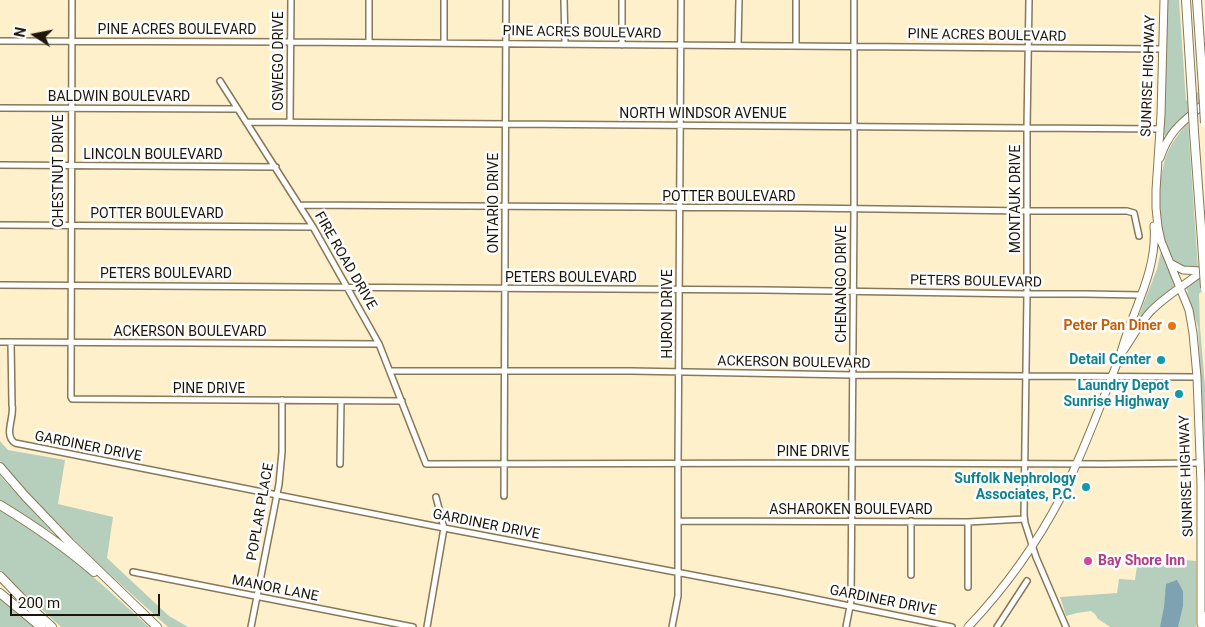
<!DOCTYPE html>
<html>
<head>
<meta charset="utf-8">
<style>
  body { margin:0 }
  #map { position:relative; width:1205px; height:627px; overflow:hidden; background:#fff0cc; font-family:Roboto,sans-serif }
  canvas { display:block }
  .north { position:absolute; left:10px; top:10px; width:50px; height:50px; -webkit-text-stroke:4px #fefefe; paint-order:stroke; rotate:281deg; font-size:14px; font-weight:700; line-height:20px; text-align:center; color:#1c160a }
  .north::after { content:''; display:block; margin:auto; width:18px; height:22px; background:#1c160a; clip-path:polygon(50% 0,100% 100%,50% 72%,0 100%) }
  .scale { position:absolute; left:10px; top:594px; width:150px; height:22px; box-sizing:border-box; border:2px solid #1c160a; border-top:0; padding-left:6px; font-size:15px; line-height:18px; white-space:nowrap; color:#1c160a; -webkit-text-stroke:4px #fefefe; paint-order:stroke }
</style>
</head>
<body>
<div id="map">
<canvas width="1205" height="627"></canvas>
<div class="north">N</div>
<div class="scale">200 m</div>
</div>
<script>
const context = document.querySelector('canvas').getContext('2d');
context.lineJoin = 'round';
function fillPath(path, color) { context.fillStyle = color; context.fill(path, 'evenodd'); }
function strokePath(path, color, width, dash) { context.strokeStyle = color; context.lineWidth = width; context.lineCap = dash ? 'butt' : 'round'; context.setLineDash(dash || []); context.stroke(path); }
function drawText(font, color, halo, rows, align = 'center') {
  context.font = font + ' Roboto,sans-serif'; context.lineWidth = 5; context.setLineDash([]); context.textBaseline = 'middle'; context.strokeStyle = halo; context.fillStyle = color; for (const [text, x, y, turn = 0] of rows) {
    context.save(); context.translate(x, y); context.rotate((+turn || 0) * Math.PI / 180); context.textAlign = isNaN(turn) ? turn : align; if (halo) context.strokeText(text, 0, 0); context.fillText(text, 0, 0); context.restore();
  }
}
const green = new Path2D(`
  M1168,0H1179L1186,101L1205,87V99L1182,118L1167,136L1163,134Z
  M1188,123L1198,268C1192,268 1184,268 1179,265C1162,254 1158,208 1159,189C1160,180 1163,168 1165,159C1170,145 1178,134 1188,123Z
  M1161,251L1164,255L1176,286C1159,299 1146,310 1134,328L1157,269Z
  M1205,273V288L1199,294L1200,327L1205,386V504L1204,434L1198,327L1187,293L1188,292L1186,288Z
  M0,441L8,450L65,460L58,504L113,517L107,558L169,616L188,627H168L96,562L34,499L0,461Z
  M0,475L2,478L52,532L0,503Z
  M0,510C56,539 102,585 149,627H61L8,579L0,570Z
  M1141,556L1196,561V627H1110L1098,619L1095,614L1091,611L1077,613L1066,616L1060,597L1117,593L1119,579L1135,580L1138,559Z
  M0,598L35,627H0Z`);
const water = new Path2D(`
  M1177,580L1183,591V606L1178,627H1160L1164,607L1166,584Z`);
const minor = new Path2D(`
  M72,0L71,397L72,399L402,401
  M564,0L565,44
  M1029,0L1027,129V294L1024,515L1025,523L1036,557L1066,627
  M0,41L291,42L1163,49
  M369,42V0
  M444,43V0
  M622,45V0
  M738,45L739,0
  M796,46V0
  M220,81L313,227L379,344L426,464L852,463L1103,464L1200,463
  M0,108L237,109
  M246,122L1160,129
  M290,122L291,0
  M0,165L276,167
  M300,205L804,208L1027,211H1127L1134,213L1139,236
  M0,225L313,227
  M0,285L764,290L1027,294H1085L1141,295
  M0,342L379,344
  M11,342L12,405C15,417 3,435 15,443L444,528L781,592L952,627
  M390,371H631L853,375L1197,377
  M340,464L341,401
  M504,496L506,0
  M678,521L968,522L1024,519
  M133,572L413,627
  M911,575V521
  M968,587V522
  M251,627L279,484L282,452V400
  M427,627L444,528L436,497
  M672,627L678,596V464L681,0
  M846,627L851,601L854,209V0
  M997,627L1027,581`);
const major = new Path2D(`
  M1164,0L1161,115L1156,190V208L1158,227L1161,241L1189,310L1193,333L1197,377L1201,484V624
  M1160,158C1170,129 1183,122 1205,103
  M1170,263L1183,270L1202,271
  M1123,351C1132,338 1139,324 1150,312C1166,295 1187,284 1205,269
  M968,627C1005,588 1036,545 1061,497C1084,452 1101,403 1120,356C1131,312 1158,272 1154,226`);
const highway = new Path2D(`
  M1186,0L1192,96
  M1197,0L1203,88
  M1194,132L1202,241
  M0,467L25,496L70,543L157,627
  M0,505C33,525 64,546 94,572
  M0,576L32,609L52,627
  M0,593L41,627
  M1204,627L1205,616`);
const highwayBridge = new Path2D(`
  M1203,88L1205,123
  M1192,96L1194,132
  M1202,241L1205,288`);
const markers = [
  [1172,326,5,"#e8710a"],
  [1161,360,5,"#0f9aa8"],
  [1179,394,5,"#0f9aa8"],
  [1086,487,5,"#0f9aa8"],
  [1088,561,5,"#d1479c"]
];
const streetNames = [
  ["PINE ACRES BOULEVARD",177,30],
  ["PINE ACRES BOULEVARD",582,33,1],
  ["PINE ACRES BOULEVARD",987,36,1],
  ["OSWEGO DRIVE",279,61,-90],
  ["SUNRISE HIGHWAY",1149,76,-88],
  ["BALDWIN BOULEVARD",119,97],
  ["NORTH WINDSOR AVENUE",703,114],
  ["LINCOLN BOULEVARD",153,155],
  ["CHESTNUT DRIVE",59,171,-90],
  ["POTTER BOULEVARD",729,197],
  ["MONTAUK DRIVE",1016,199,-90],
  ["ONTARIO DRIVE",494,203,-90],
  ["POTTER BOULEVARD",157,214],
  ["FIRE ROAD DRIVE",345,261,60],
  ["PETERS BOULEVARD",166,274],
  ["PETERS BOULEVARD",571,278],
  ["PETERS BOULEVARD",976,282,1],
  ["CHENANGO DRIVE",842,284,-90],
  ["HURON DRIVE",668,314,-90],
  ["ACKERSON BOULEVARD",190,332],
  ["ACKERSON BOULEVARD",794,363,1],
  ["PINE DRIVE",209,389],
  ["GARDINER DRIVE",88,447,11],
  ["PINE DRIVE",813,452],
  ["SUNRISE HIGHWAY",1187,476,-92],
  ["ASHAROKEN BOULEVARD",851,510],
  ["POPLAR PLACE",261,512,-80],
  ["GARDINER DRIVE",486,525,11],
  ["MANOR LANE",275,589,11],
  ["GARDINER DRIVE",883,601,11]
];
const foodNames = [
  ["Peter Pan Diner",1162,326]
];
const cultureNames = [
  ["Detail Center",1151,360],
  ["Laundry Depot",1169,386],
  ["Sunrise Highway",1169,402],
  ["Suffolk Nephrology",1076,479],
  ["Associates, P.C.",1076,495]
];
const hotelNames = [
  ["Bay Shore Inn",1098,561]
];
fillPath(green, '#b6cfbd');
fillPath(water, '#7fa2b3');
strokePath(minor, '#867858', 8);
strokePath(major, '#867858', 9);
strokePath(highway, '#867858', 10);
strokePath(minor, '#fff', 5);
strokePath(major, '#fff', 7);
strokePath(highway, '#fff', 8);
strokePath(highwayBridge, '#867858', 10, []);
strokePath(highwayBridge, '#fff', 8);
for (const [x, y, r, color] of markers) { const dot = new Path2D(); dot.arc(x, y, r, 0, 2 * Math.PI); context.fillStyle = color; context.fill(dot); strokePath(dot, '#fefefe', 2); }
drawText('14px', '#1c160a', '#fefefe', streetNames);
drawText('bold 14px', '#c56008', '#fefefe', foodNames, 'right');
drawText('bold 14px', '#0d838f', '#fefefe', cultureNames, 'right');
drawText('bold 14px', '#b23c85', '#fefefe', hotelNames, 'left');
</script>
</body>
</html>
